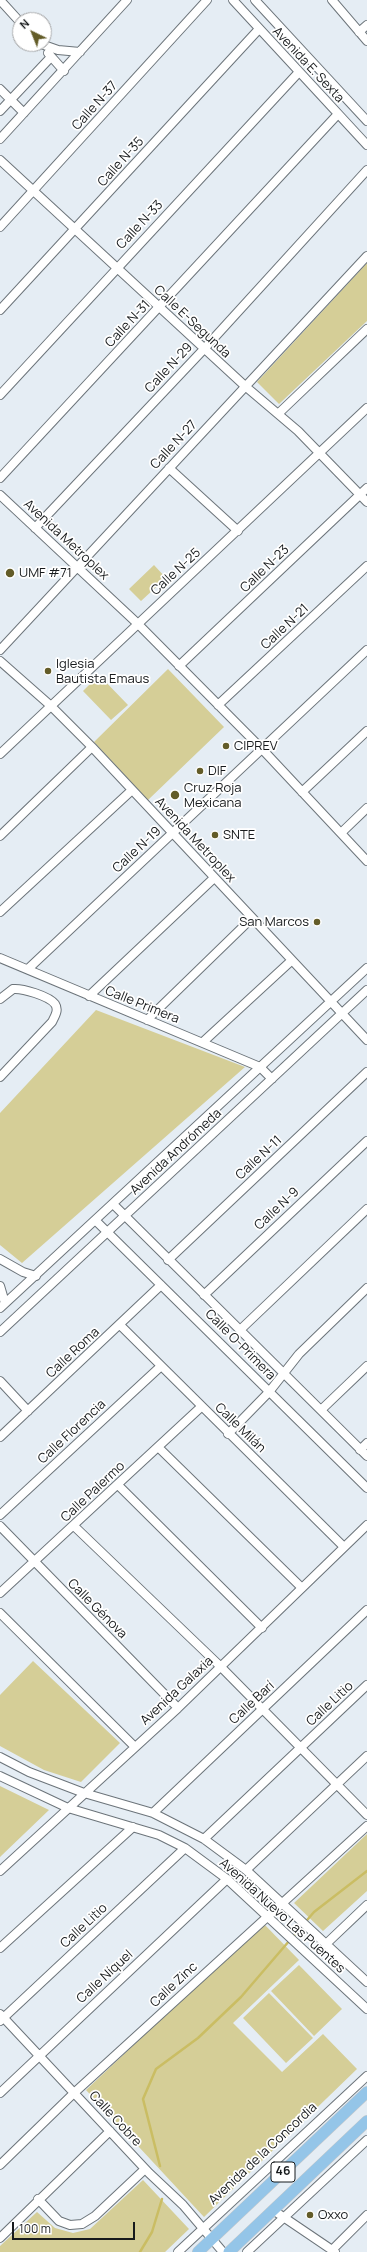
<!DOCTYPE html>
<html>
<head>
<meta charset="utf-8">
<style>
  body { margin:0 }
  #map { position:relative; width:367px; height:2252px; overflow:hidden; background:#e5edf4; font-family:Manrope,sans-serif }
  canvas { display:block }
  .north { position:absolute; left:12px; top:12px; width:40px; height:40px; box-sizing:border-box; background:#fff; border:1px solid #a2a3a4; border-radius:50%; rotate:317deg; font-size:11px; font-weight:700; line-height:16px; text-align:center; color:#171a1c }
  .north::after { content:''; display:block; margin:auto; width:14px; height:18px; background:#635c28; clip-path:polygon(50% 0,100% 100%,50% 72%,0 100%) }
  .scale { position:absolute; left:12px; top:2222px; width:123px; height:18px; box-sizing:border-box; border:2px solid #171a1c; border-top:0; padding-left:5px; font-size:12px; line-height:14px; white-space:nowrap; color:#171a1c; -webkit-text-stroke:3px #fff; paint-order:stroke }
</style>
</head>
<body>
<div id="map">
<canvas width="367" height="2252"></canvas>
<div class="north">N</div>
<div class="scale">100 m</div>
</div>
<script>
const context = document.querySelector('canvas').getContext('2d');
context.lineJoin = 'round';
function fillPath(path, color) { context.fillStyle = color; context.fill(path, 'evenodd'); }
function strokePath(path, color, width, dash) { context.strokeStyle = color; context.lineWidth = width; context.lineCap = dash ? 'butt' : 'round'; context.setLineDash(dash || []); context.stroke(path); }
function drawText(font, color, halo, rows, align = 'center') {
  context.font = font + ' Manrope,sans-serif'; context.lineWidth = 3.5; context.setLineDash([]); context.textBaseline = 'middle'; context.strokeStyle = halo; context.fillStyle = color; for (const [text, x, y, turn = 0] of rows) {
    context.save(); context.translate(x, y); context.rotate((+turn || 0) * Math.PI / 180); context.textAlign = isNaN(turn) ? turn : align; if (halo) context.strokeText(text, 0, 0); context.fillText(text, 0, 0); context.restore();
  }
}
const green = new Path2D(`
  M367,263V321L279,404L257,382Z
  M154,565L166,578L141,601L129,589Z
  M168,669L224,727L148,800L94,742Z
  M99,675L128,705L111,720L83,691Z
  M96,1010L245,1067L22,1263L0,1245V1113Z
  M33,1661L120,1743L81,1782L44,1770L0,1746V1695Z
  M0,1786L49,1810L0,1857Z
  M367,1834V1891L323,1931L294,1903Z
  M263,1923L299,1960L233,2023L282,2072L323,2034L357,2069L204,2217L86,2090Z
  M299,1965L342,2009L314,2036L271,1991Z
  M269,1993L313,2038L286,2063L243,2018Z
  M143,2180L189,2229L165,2252H0V2246L37,2212L55,2228L73,2233L90,2229Z`);
const stream = new Path2D(`
  M160,2166L143,2099L156,2069L198,2038L241,1997L314,1912L367,1871
  M140,2252L152,2232L162,2199`);
const minor = new Path2D(`
  M0,0L20,22
  M233,0L367,145
  M255,0L367,121
  M332,0L367,41
  M359,32L367,25
  M41,44L58,50L80,52
  M48,53L64,71
  M0,89L24,113
  M0,111L51,57
  M0,139L127,0
  M0,160L245,386L298,431L367,502
  M0,227L207,0
  M0,310L259,29
  M0,395L299,72
  M279,413L367,329
  M169,468L238,531
  M0,478L338,114
  M0,495L138,624L262,749L367,861
  M35,528L204,349L367,170
  M0,650L367,256
  M0,661L51,706L92,747L367,1040
  M179,666L367,488
  M218,705L367,566
  M0,754L367,408
  M302,792L367,731
  M341,833L367,808
  M0,836L92,747
  M0,912L132,790
  M0,958L260,1067L272,1079
  M28,969L367,650
  M89,996L214,878
  M0,999L13,989C22,988 49,996 55,1004C59,1010 55,1016 52,1022L0,1077
  M147,1020L252,918
  M203,1042L291,961
  M113,1204L367,1456
  M95,1220L367,1488
  M0,1259L23,1272L36,1276
  M168,1260L367,1072
  M0,1286L5,1303
  M204,1295L367,1141
  M0,1308L367,968
  M120,1325L344,1547
  M240,1330L367,1209
  M0,1332L367,990
  M0,1381L28,1411
  M321,1410L367,1366
  M228,1434L269,1392L299,1354L367,1288
  M0,1437L161,1285
  M158,1447L302,1588
  M360,1450L367,1443
  M118,1485L262,1628
  M0,1515L160,1367
  M0,1526L178,1708
  M74,1526L221,1667L367,1815
  M0,1593L201,1407
  M0,1613L135,1747
  M0,1757L29,1772L84,1793L153,1813L204,1839L246,1870L367,1982
  M0,1776L68,1808L159,1835L185,1848L227,1879L367,2009
  M153,1813L367,1610
  M204,1839L367,1685
  M246,1870L367,1756
  M0,1871L178,1708L367,1525
  M326,1944L367,1905
  M0,1948L133,1827
  M0,2014L149,2173L183,2205L223,2252
  M0,2021L185,1848
  M0,2093L227,1879
  M0,2165L74,2093L367,1826
  M38,2199L59,2221L70,2225L82,2224L95,2216L145,2169
  M273,2210L335,2252
  M0,2238L110,2131
  M332,2250L367,2215
  M178,2252L367,2076
  M247,2252L367,2140`);
const major = new Path2D(`
  M198,2252L367,2092
  M229,2252L367,2121`);
const markers = [
  [10,573,5,"#635c28"],
  [48,671,4,"#635c28"],
  [226,746,4,"#635c28"],
  [200,771,4,"#635c28"],
  [175,795,5,"#635c28"],
  [215,835,4,"#635c28"],
  [317,922,4,"#635c28"],
  [310,2215,4,"#635c28"]
];
const shields = [
  [283,2172,24]
];
const shieldNames = [
  ["46",283,2172]
];
const streetNames = [
  ["Avenida E. Sexta",308,65,47],
  ["Calle N-37",95,106,-48],
  ["Calle N-35",121,162,-48],
  ["Calle N-33",140,225,-47],
  ["Calle E-Segunda",192,322,43],
  ["Calle N-31",128,324,-47],
  ["Calle N-29",169,368,-47],
  ["Calle N-27",174,445,-47],
  ["Avenida Metroplex",66,540,43],
  ["Calle N-23",265,569,-44],
  ["Calle N-25",176,572,-43],
  ["Calle N-21",285,627,-43],
  ["Avenida Metroplex",195,840,47],
  ["Calle N-19",137,850,-43],
  ["Calle Primera",142,1005,22],
  ["Avenida Andrómeda",176,1152,-43],
  ["Calle N-11",259,1158,-43],
  ["Calle N-9",277,1209,-43],
  ["Calle O-Primera",240,1345,45],
  ["Calle Roma",73,1353,-43],
  ["Calle Milán",240,1428,44],
  ["Calle Florencia",72,1432,-43],
  ["Calle Palermo",93,1492,-43],
  ["Calle Génova",97,1609,45],
  ["Avenida Galaxia",177,1691,-43],
  ["Calle Barí",252,1703,-43],
  ["Calle Litio",330,1704,-43],
  ["Avenida Nuevo Las Puentes",282,1916,42],
  ["Calle Litio",84,1926,-43],
  ["Calle Níquel",105,1977,-43],
  ["Calle Zinc",174,1985,-43],
  ["Calle Cobre",115,2119,47],
  ["Avenida de la Concordia",263,2154,-43]
];
const poiNames = [
  ["UMF #71",19,573],
  ["Iglesia",56,664],
  ["Bautista Emaus",56,679],
  ["CIPREV",234,746],
  ["DIF",208,771],
  ["Cruz Roja",184,788],
  ["Mexicana",184,803],
  ["SNTE",223,835],
  ["San Marcos",309,922,"right"],
  ["Oxxo",318,2215]
];
fillPath(green, '#d5ce97');
strokePath(stream, '#cabd63', 2.5);
strokePath(minor, '#6c747a', 10);
strokePath(major, '#c7c8c9', 12);
strokePath(minor, '#fff', 8);
strokePath(major, '#94c5e8', 11);
for (const [x, y, r, color] of markers) { const dot = new Path2D(); dot.arc(x, y, r, 0, 2 * Math.PI); context.fillStyle = color; context.fill(dot); strokePath(dot, '#fff', 1.5); }
for (const [x, y, w] of shields) { const box = new Path2D(); box.roundRect(x - w / 2, y - 10, w, 20, 3); context.fillStyle = '#fff'; context.fill(box); strokePath(box, '#171a1c', 1); }
drawText('bold 12px', '#171a1c', null, shieldNames);
drawText('13px', '#171a1c', '#fff', streetNames);
drawText('13px', '#171a1c', '#fff', poiNames, 'left');
</script>
</body>
</html>
